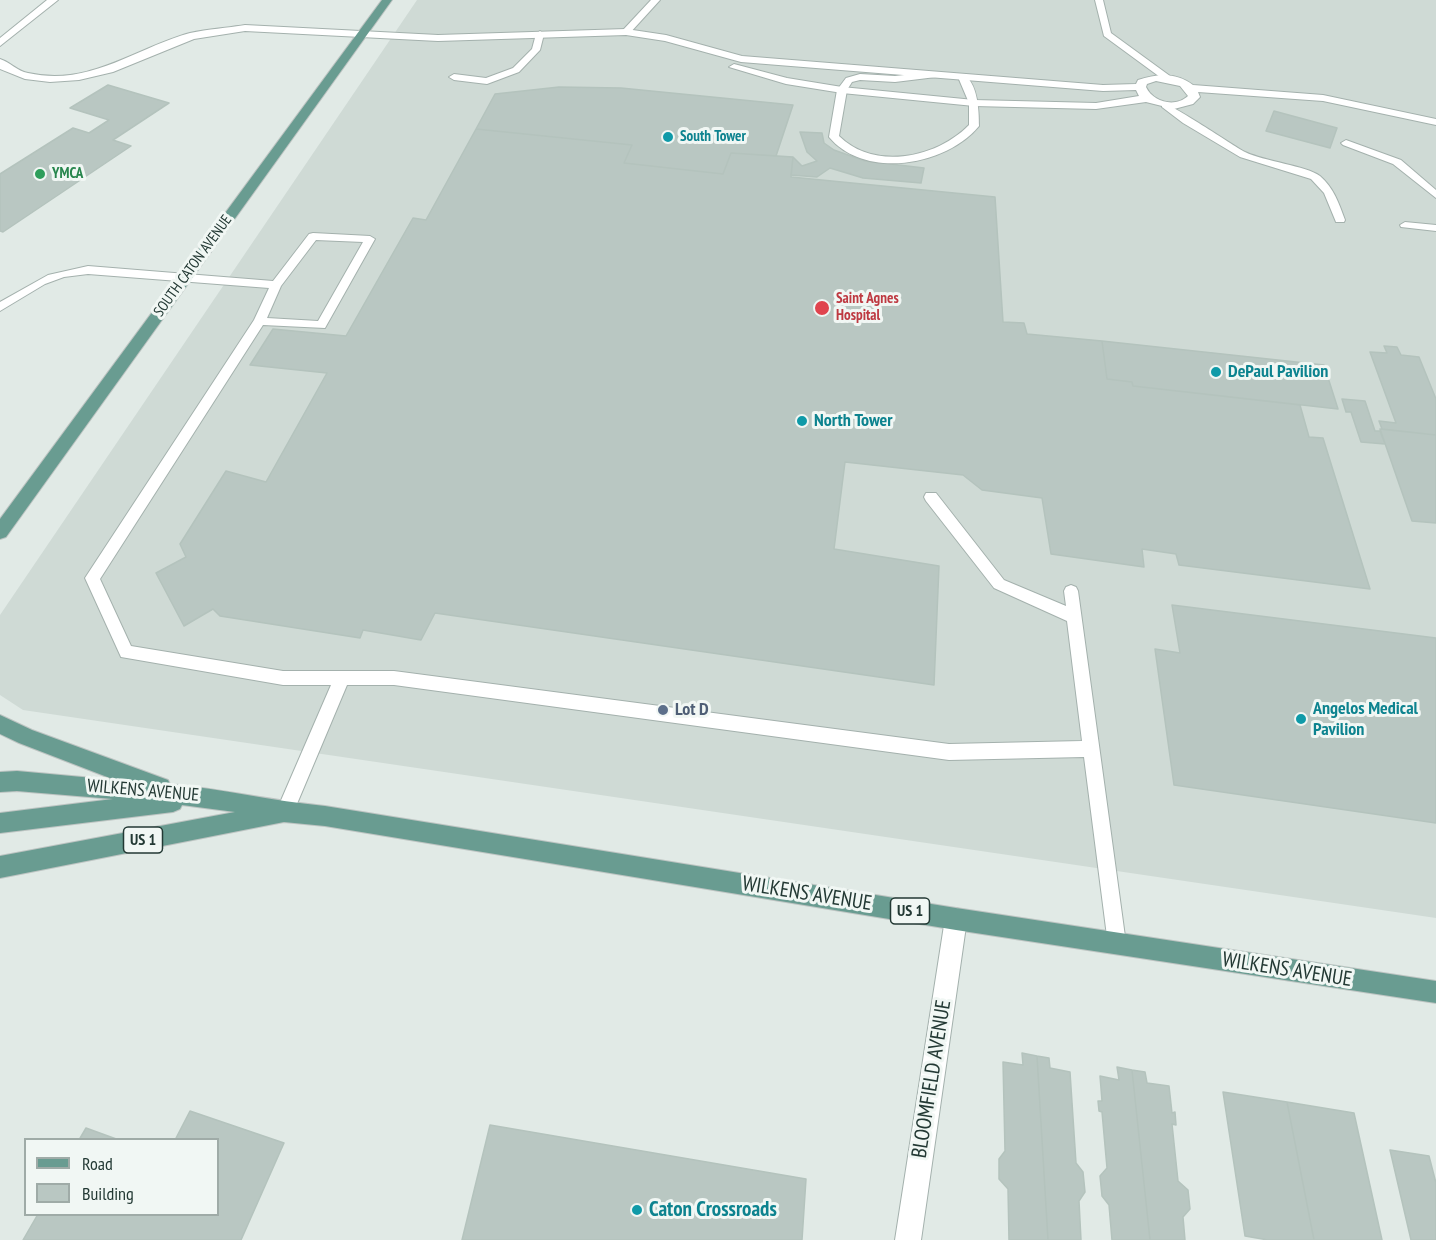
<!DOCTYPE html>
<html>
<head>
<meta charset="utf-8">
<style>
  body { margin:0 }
  #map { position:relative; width:1436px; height:1240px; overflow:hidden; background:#e1eae6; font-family:"PT Sans Narrow",sans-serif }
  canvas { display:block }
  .legend { position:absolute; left:24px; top:1138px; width:195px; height:78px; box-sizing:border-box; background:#f1f7f4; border:2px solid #9faba7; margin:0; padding:8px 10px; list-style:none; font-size:18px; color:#233934 }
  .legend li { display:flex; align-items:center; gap:12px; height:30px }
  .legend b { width:30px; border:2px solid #9faba7 }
</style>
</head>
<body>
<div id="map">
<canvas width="1436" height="1240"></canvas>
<ul class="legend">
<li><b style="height:8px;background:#699c91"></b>Road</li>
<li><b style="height:16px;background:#b9c7c2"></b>Building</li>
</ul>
</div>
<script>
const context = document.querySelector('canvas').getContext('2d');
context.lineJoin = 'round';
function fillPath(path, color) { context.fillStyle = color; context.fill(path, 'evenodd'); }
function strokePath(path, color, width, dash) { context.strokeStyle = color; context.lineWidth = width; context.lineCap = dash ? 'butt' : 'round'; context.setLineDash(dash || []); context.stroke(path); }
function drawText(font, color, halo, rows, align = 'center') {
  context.font = font + ' "PT Sans Narrow",sans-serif'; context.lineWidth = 6; context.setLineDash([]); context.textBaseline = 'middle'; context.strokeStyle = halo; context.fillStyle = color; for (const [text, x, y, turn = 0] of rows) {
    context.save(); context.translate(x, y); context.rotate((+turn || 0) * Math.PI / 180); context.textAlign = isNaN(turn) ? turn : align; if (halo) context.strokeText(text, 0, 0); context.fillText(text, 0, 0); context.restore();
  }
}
const built = new Path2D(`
  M417,0H1436V918L23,710L0,695V615Z`);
const building = new Path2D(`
  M108,85L169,103L113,140L131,146L3,232L0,231V174L73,128L89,133L109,120L70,108Z
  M559,87L621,88L793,105L776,156L731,153L723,174L624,163L632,145L476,129L495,94Z
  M1274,111L1337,128L1330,148L1266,131Z
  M476,129L632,145L624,163L723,174L731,153L793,157L791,177L995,197L1003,322L1024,323L1027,334L1102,341L1107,379L1132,382L1133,386L1300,405L1309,437L1323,438L1370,589L1179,565L1176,554L1142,549L1144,567L1051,554L1042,498L982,490L963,475L845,462L834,549L939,566L934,685L435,613L421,640L363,630L360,638L220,616L213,609L184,626L156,573L186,557L180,544L226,471L266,482L327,373L250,365L273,329L346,336L413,218L426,220Z
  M800,132L822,133L824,143L834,150L865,161L924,168L921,183L863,178L830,168L817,177L791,175L793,157L802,166L817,161L807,152Z
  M1102,341L1324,365L1338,409L1133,386L1132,382L1107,379Z
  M1384,346L1397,347L1401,355L1419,357L1436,399V435L1382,429L1379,421L1396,423L1370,352L1387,353Z
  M1342,399L1365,401L1375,431H1380L1385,444L1361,442L1351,412H1346Z
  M1380,429L1436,435V523L1412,521Z
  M1172,605L1436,638V823L1174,785L1155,649L1180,653Z
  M1022,1053L1037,1056L1048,1240H1009L1008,1189L999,1179V1159L1005,1151L1003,1062L1023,1065Z
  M1037,1056L1049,1058L1050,1068L1070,1072L1076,1163L1083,1172L1085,1192L1079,1201L1081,1240H1048Z
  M1117,1067L1132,1070L1150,1240H1112L1109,1205L1102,1196L1100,1176L1107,1168L1102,1112L1099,1111L1098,1101H1102L1100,1076L1119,1080Z
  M1132,1070L1145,1072L1147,1083L1169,1086L1172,1113L1175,1112L1176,1125L1172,1124L1178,1181L1188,1190L1190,1209L1183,1217L1185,1240H1150Z
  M1223,1092L1287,1102L1314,1240H1268L1245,1236Z
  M1287,1102L1354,1113L1382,1240H1314Z
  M190,1111L284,1143L241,1240H23L38,1214H218V1140H175Z
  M490,1125L806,1179L802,1240H462Z
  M86,1128L119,1140H79Z
  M1390,1150L1429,1156L1436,1183V1240H1411Z`);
const service = new Path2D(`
  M651,0H660L629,34H623V30Z
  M1095,0H1103L1111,33L1170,76V80H1164L1104,36Z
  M540,31L544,34L540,50L519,72L487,84L454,80L449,77L454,74L486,78L513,68L532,49L536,34Z
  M933,72L938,75L936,77L895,82L860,80L852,82L847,90L839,136C874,171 937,158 969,125V103L958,77L963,74C978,83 979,110 979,126C946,166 865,180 829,137L837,90L846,78L860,74L895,76Z
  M1162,103C1169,102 1232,145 1245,152C1263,161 1307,166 1320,176C1334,188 1339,204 1345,220L1344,222H1336L1324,193L1311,179L1240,157L1183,123L1162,107Z
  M1346,140L1401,160L1436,190V198L1393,164L1343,145L1341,143Z
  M1405,222L1436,225V231L1401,227L1400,225Z
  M313,233L370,236L375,239L325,328L263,325L100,579L131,646L283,671H394L949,744L1082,741L1067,621L994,588L926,501L924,497L926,493H936L1004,580L1066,606L1064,591L1066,587L1071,585L1076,587L1078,591L1126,944L1124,951L1117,953L1110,951L1108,944L1084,757L949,760L394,685H347L291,818L285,820L279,818L276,812L331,685H283L121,657L85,578L254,320L269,288L88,274L64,277L45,284L0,311V302L48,275L88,266L273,281L309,234ZM316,240L363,242L318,321L267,318L281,286Z`);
const minor = new Path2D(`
  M47,0H58L0,46V38Z
  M245,25L438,35L626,29L666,35L742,56L1103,85L1136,84L1138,80C1157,74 1176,72 1193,85L1323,95L1436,119V125L1323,101L1198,92L1200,97L1193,104L1174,109L1146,102L1096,109L974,106L842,93L786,84L729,67L734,64L787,78L842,87L974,100L1096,103L1139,96L1136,90L1103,91L741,62L665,41L626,35L438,41L245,31L194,39L113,72L79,80L50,82L25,79L0,69V59C10,62 17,71 28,73C90,87 135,48 190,33C208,29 227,28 245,25ZM1156,81L1180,86L1188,96C1175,108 1153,102 1146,87L1147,84Z
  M956,908L964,911L967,919L921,1240H895L945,919L948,911Z`);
const primary = new Path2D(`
  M382,0H392L6,537L0,539V519Z
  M0,715L32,730L168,780L170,784C222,789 273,801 325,806L956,908L1436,981V1003L956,930L325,826L284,822L0,878V856L235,812L182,805L180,809L173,812L0,833V813L113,799L17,791L0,792V772L17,771L115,780L19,743L0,734Z`);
const markers = [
  [668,137,6,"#0f9aa8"],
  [40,174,6,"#2e9e5b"],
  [822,308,8,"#e0444e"],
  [1216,372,6,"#0f9aa8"],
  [802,421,6,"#0f9aa8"],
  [663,710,6,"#5c6f8a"],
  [1301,719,6,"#0f9aa8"],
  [637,1210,6,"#0f9aa8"]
];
const farCulturenames = [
  ["South Tower",680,137]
];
const farLeisurenames = [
  ["YMCA",52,174]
];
const farStreetnames = [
  ["SOUTH CATON AVENUE",193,266,-54]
];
const farHealthnames = [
  ["Saint Agnes",836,299],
  ["Hospital",836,316]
];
const shields = [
  [143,840,39],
  [910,911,39]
];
const shieldNames = [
  ["US 1",143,840],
  ["US 1",910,911]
];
const cultureNames = [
  ["DePaul Pavilion",1228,372],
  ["North Tower",814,421],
  ["Angelos Medical",1313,709],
  ["Pavilion",1313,730]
];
const serviceNames = [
  ["Lot D",675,710]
];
const streetNames = [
  ["WILKENS AVENUE",143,791,5]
];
const nearStreetnames = [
  ["WILKENS AVENUE",807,894,9],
  ["WILKENS AVENUE",1287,970,9],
  ["BLOOMFIELD AVENUE",932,1079,-81]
];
const nearCulturenames = [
  ["Caton Crossroads",649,1210]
];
fillPath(built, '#cfdad5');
fillPath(building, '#b9c7c2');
strokePath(building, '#b4c3bd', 1.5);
strokePath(service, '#a4b1ad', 2);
strokePath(minor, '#a4b1ad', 2);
strokePath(primary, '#bdc4c2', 2);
fillPath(service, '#fff');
fillPath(minor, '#fff');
fillPath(primary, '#699c91');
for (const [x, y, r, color] of markers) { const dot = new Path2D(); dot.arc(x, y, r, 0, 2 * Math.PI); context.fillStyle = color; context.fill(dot); strokePath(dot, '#f1f7f4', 2); }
drawText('bold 15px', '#0d838f', '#f1f7f4', farCulturenames, 'left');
drawText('bold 15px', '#27864d', '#f1f7f4', farLeisurenames, 'left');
drawText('15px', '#233934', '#f1f7f4', farStreetnames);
drawText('bold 15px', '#be3a42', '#f1f7f4', farHealthnames, 'left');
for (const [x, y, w] of shields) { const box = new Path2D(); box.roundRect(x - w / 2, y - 13, w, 26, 4.5); context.fillStyle = '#f1f7f4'; context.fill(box); strokePath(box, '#233934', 1.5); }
drawText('bold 16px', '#233934', null, shieldNames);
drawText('bold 18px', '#0d838f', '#f1f7f4', cultureNames, 'left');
drawText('bold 18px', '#4e5e75', '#f1f7f4', serviceNames, 'left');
drawText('18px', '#233934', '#f1f7f4', streetNames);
drawText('21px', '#233934', '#f1f7f4', nearStreetnames);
drawText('bold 21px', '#0d838f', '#f1f7f4', nearCulturenames, 'left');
</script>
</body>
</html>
